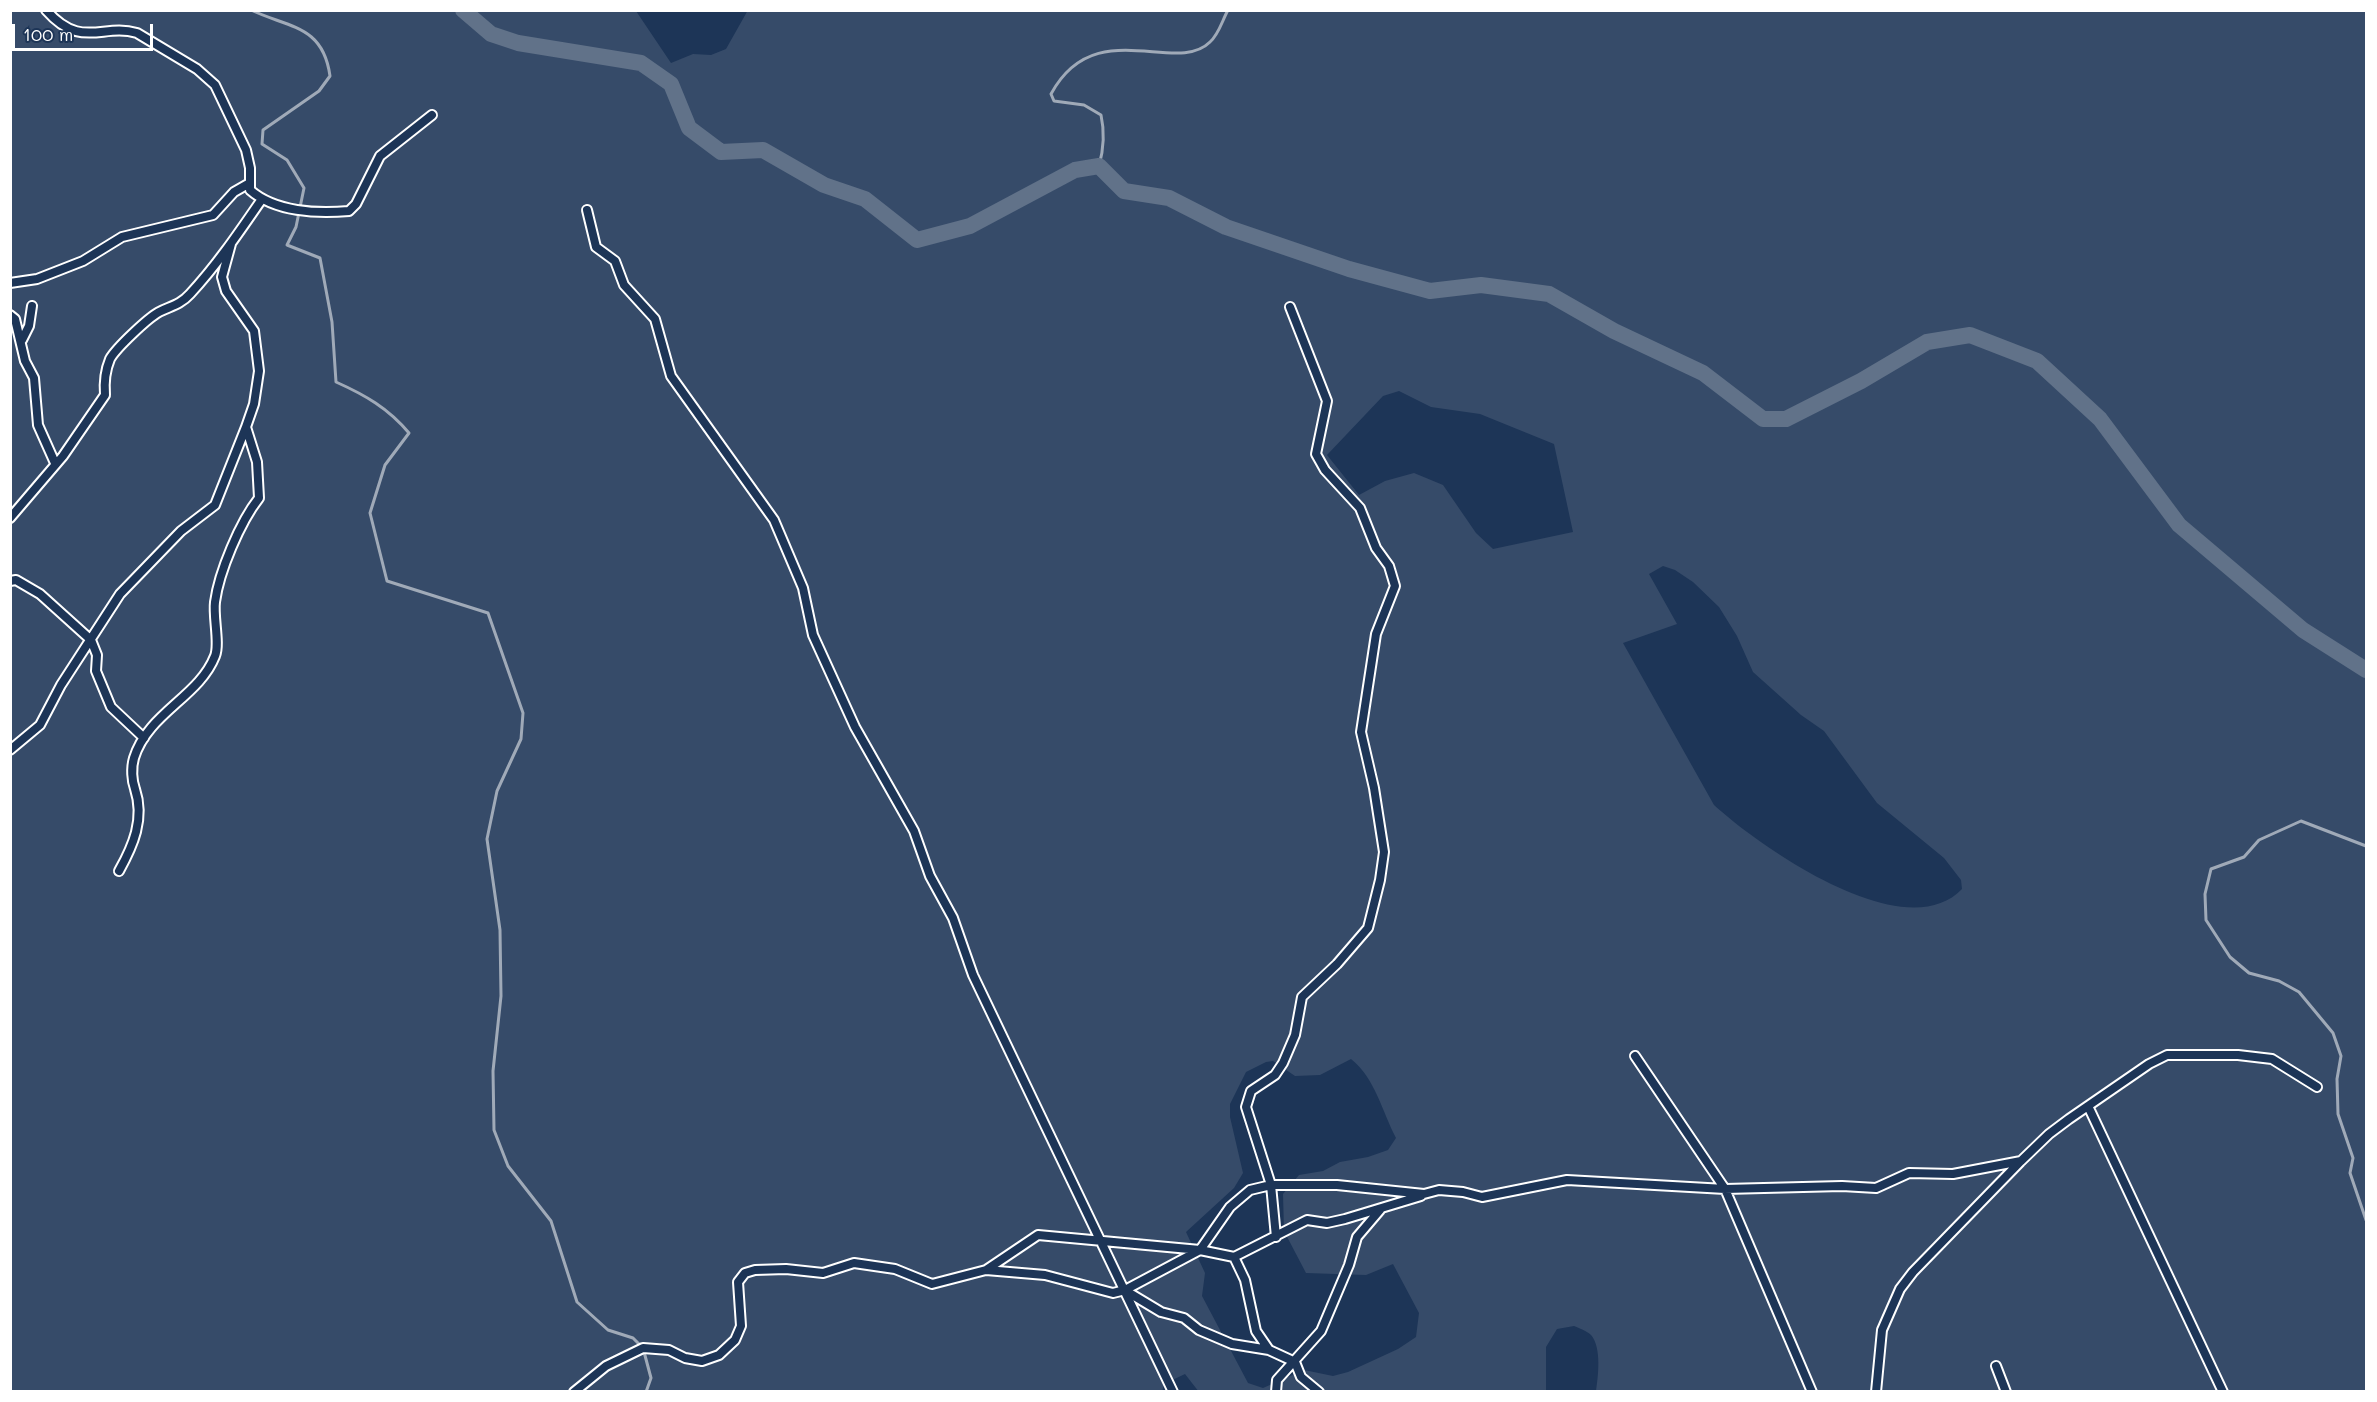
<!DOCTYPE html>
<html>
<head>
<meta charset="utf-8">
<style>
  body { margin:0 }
  #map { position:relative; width:2377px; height:1402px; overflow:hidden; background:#1d3557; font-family:Mali,sans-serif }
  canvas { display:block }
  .frame { position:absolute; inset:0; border:12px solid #fff; pointer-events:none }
  .scale { position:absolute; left:12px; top:24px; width:141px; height:27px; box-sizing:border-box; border:3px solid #fff; border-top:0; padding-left:8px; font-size:18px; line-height:21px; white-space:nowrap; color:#fff; -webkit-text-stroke:4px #1d3557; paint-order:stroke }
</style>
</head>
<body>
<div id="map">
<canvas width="2377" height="1402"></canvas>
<div class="frame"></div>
<div class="scale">100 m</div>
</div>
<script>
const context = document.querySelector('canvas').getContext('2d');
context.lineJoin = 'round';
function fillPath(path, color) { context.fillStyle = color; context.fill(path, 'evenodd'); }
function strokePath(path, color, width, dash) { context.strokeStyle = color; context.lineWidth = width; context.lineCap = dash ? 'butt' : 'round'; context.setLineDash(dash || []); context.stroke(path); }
const green = new Path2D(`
  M748,10L2366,11V1391H1596C1598,1377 1602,1348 1591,1335C1587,1331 1579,1328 1574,1326L1557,1329L1546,1347V1392H1199L1185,1374L1164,1384L1162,1392L11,1391L10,11H636L671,63L693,54L711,55L726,49ZM1399,391L1431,407L1480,414L1554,444L1573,532L1493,549L1476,533L1443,485L1414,473L1385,481L1359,495L1327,455L1383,396ZM1663,566L1675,570L1693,582L1719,607L1737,636L1753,672L1801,715L1824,731L1877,803L1944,858L1961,880L1962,889C1905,949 1760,847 1714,805L1623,643L1677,624L1649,574ZM1351,1059C1375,1078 1382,1111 1396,1138L1388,1150L1368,1157L1340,1162L1323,1171L1299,1175L1283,1194L1284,1231L1306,1273L1366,1275L1393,1264L1419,1313L1416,1337L1398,1349L1348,1372L1333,1376L1304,1370L1263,1388L1248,1383L1202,1296L1205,1273L1186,1232L1234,1188L1243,1173L1230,1117V1104L1246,1072L1266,1062L1273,1061L1295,1076L1320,1075Z`);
const stream = new Path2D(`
  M251,10C289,28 323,25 330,76L319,91L263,130L262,144L287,160L304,188L296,227L287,245L320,258L332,322L336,382C365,395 388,408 409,433L385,465L370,513L387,581L488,613L523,713L521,739L497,791L487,839L500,930L501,996L493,1071L494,1130L508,1166L551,1221L577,1302L608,1330L633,1338L643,1348L651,1378L646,1392
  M1099,166C1104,148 1105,133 1101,115L1084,105L1054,101L1051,94C1095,13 1176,76 1210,42C1219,34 1222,21 1228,10
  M2356,663L2366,676
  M2366,846L2301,821L2259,840L2244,857L2211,869L2205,894L2206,920L2230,957L2249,973L2279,981L2299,992L2333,1033L2341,1056L2337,1079L2338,1114L2353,1158L2350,1173L2366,1220`);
const river = new Path2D(`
  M463,10L491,34L518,43L641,63L671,84L689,128L721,152L763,150L824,185L865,199L917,240L970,226L1075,170L1099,166L1124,191L1169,198L1226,227L1349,269L1430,291L1481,285L1549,294L1614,331L1703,373L1763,419H1786L1861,381L1927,342L1970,335L2037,361L2100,419L2179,525L2303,630L2366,670`);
const street = new Path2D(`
  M46,10C81,50 102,23 137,33L197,69L215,85L246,150L250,168V190C275,212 317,214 349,211L356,204L380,156L432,115
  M587,210L596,247L615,261L624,285L655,319L671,376L774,520L803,588L813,635L855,727L914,831L930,876L953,918L973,975L1173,1392
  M10,283L37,279L83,261L122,237L213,215L234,192L248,184
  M10,315L15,319L25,361L34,378L38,425L55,463
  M22,340L29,326L32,306
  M10,518L63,456L105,395C104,383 105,371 110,359C116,348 148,318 159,312C171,306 180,305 190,294C217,265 240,231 262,199
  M10,581L16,580L40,594L91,640L97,655L96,671L111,707L144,738
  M10,750L40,725L61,685L120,594L181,531L215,505L246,427
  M119,871C133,846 145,819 135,789C132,781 131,768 134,758C148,713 199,697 215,656C220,644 213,617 215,602C219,572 240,522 259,498L257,462L246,427L254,404L259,371L254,331L226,291L222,277L231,244
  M1635,1056L1725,1189L1812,1392
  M2088,1106L2223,1392
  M1276,1237L1271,1185L1246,1107L1251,1091L1275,1075L1283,1063L1295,1035L1302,997L1337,964L1368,928L1380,880L1384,852L1374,788L1361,732L1376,634L1395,586L1389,566L1376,548L1360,508L1325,470L1316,454L1327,401L1290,307
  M1234,1257L1245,1280L1256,1331L1269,1350
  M986,1270L1038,1235L1200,1250L1230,1207L1250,1190L1271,1185H1337L1424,1194L1439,1190L1463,1192L1482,1197L1567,1180L1725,1189L1842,1186L1876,1188L1909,1173L1953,1174L2021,1161L2049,1134L2069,1119L2149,1064L2167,1055H2238L2272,1059L2317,1087
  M1126,1291L1161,1312L1184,1318L1199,1330L1232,1344L1269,1350L1295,1362L1301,1377L1319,1392
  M1996,1366L2006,1392
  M574,1392L606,1366L643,1348L669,1350L685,1358L702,1361L719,1355L735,1340L741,1326L738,1282L745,1273L755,1270L786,1269L823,1273L854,1263L895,1269L932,1284L986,1270L1045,1275L1113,1293L1125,1290L1200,1250L1234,1257L1307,1220L1327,1223L1345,1219L1421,1196
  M1276,1392L1277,1380L1321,1331L1349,1265L1357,1237L1380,1210
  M1876,1392L1882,1330L1900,1289L1913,1272L2020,1162`);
fillPath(green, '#364b69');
strokePath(stream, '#a0aab8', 3);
strokePath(river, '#617289', 16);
strokePath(street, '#fff', 12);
strokePath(street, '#1d3557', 8);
</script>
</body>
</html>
